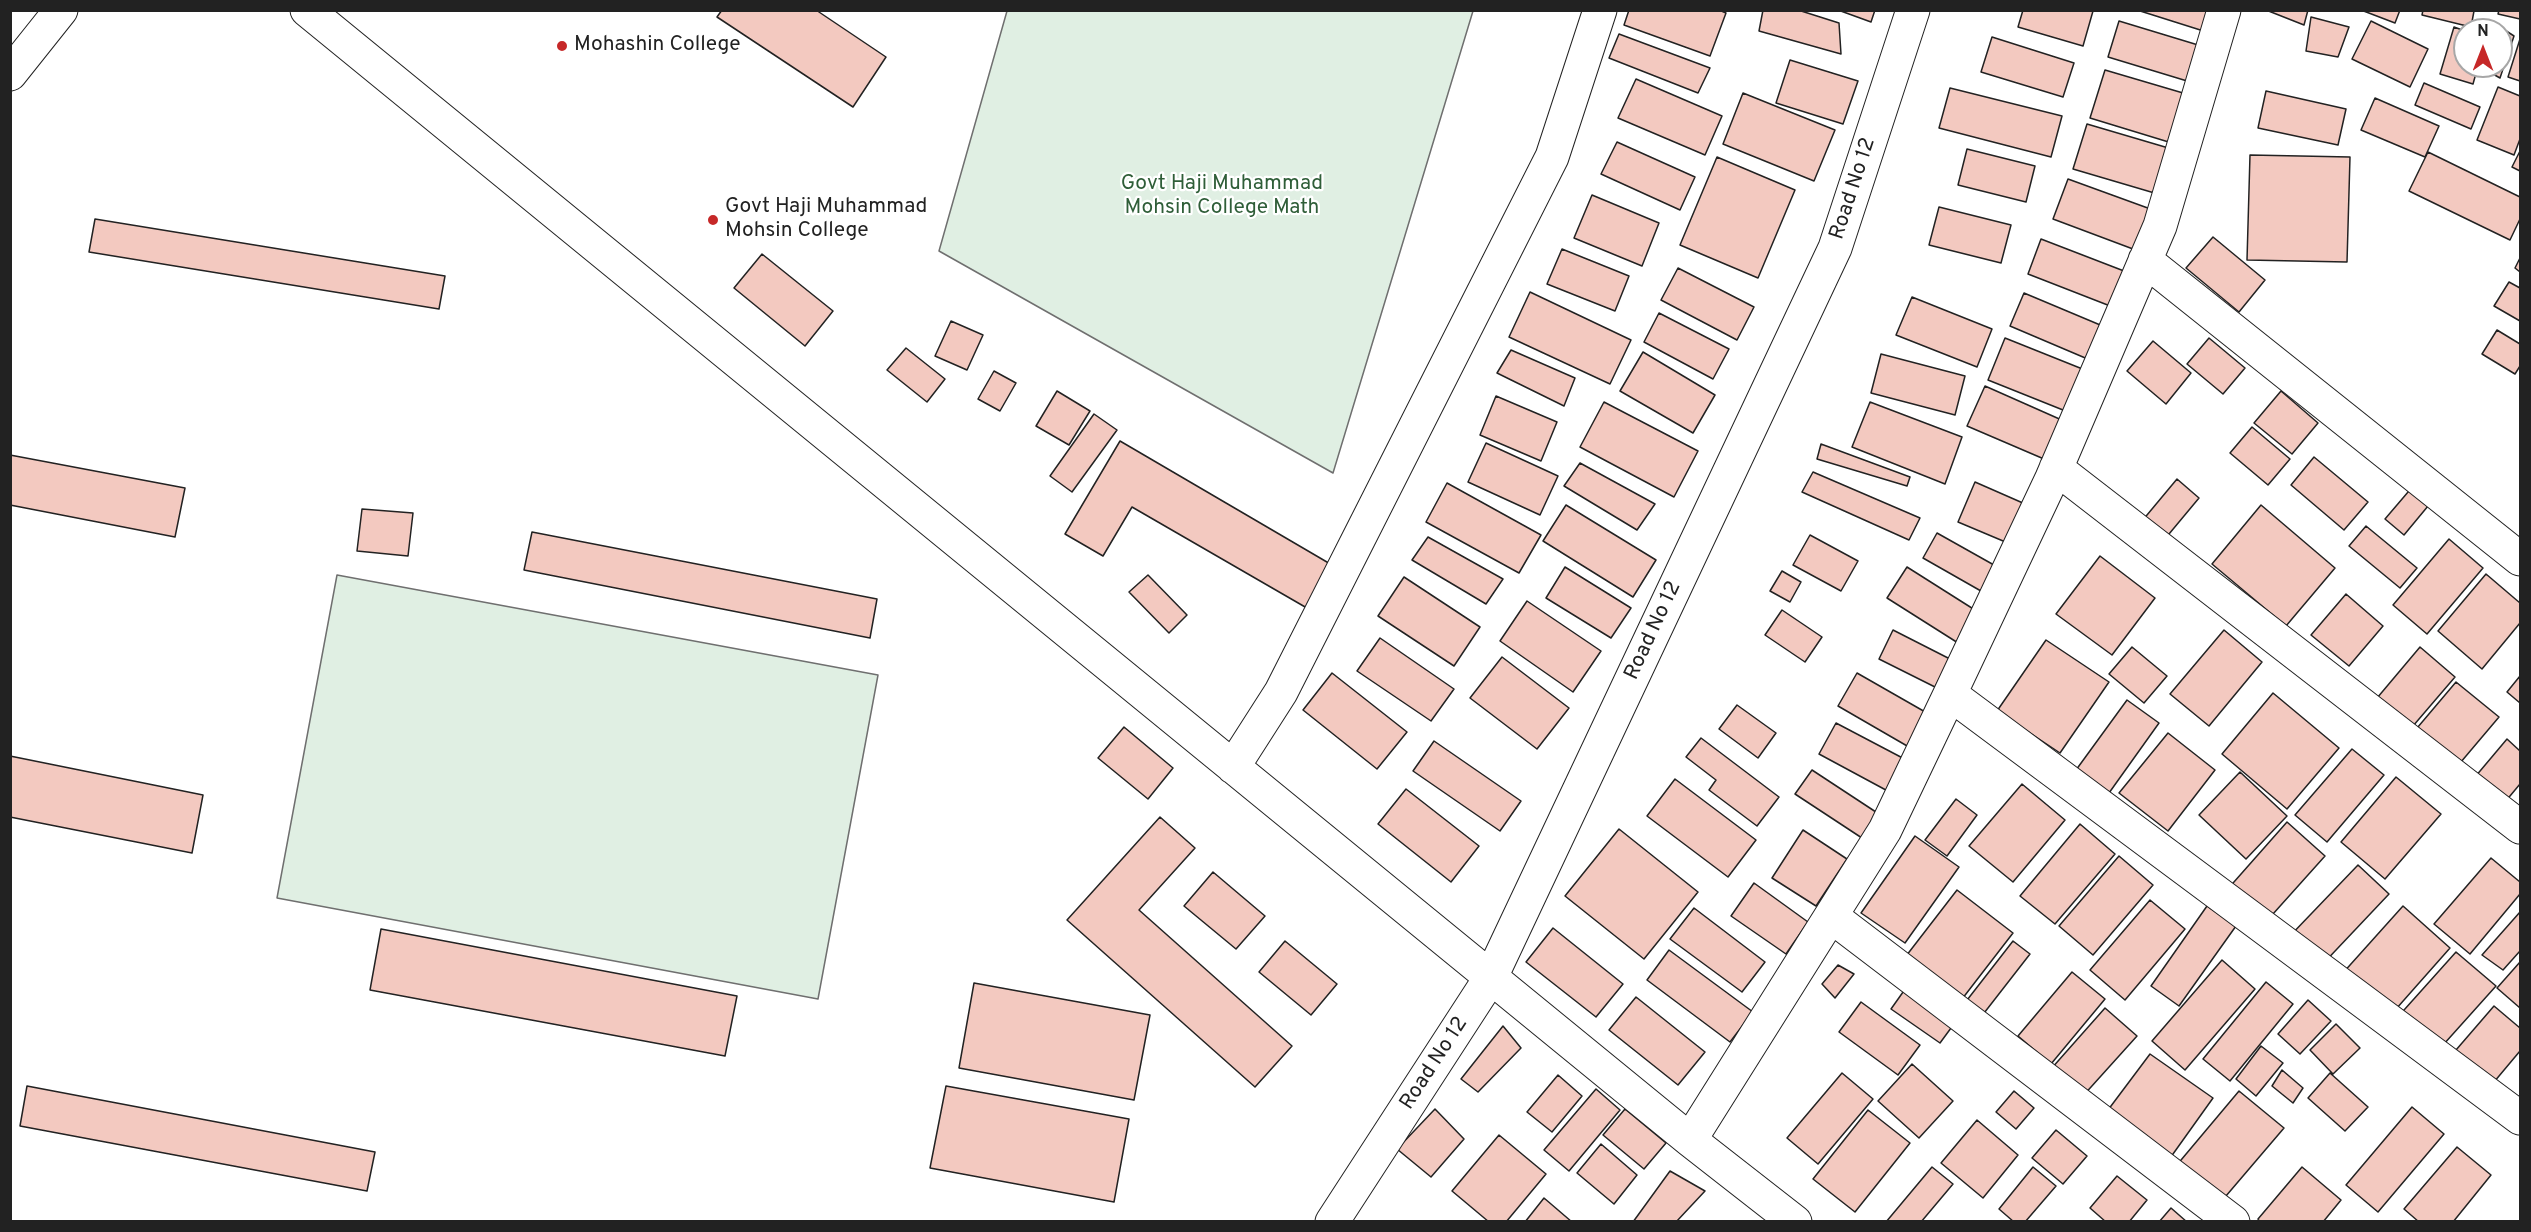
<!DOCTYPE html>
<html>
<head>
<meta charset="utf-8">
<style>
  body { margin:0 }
  #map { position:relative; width:2531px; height:1232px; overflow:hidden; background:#fff; font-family:Overpass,sans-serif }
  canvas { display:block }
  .frame { position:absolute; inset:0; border:12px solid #222; pointer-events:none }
  .north { position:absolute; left:2453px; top:18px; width:60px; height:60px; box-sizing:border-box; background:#fff; border:2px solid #a7a7a7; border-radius:50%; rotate:0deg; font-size:16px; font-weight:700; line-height:24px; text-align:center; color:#222 }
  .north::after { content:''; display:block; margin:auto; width:21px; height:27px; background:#c62828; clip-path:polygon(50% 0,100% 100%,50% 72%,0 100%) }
</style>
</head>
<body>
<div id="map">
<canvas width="2531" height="1232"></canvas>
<div class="frame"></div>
<div class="north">N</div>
</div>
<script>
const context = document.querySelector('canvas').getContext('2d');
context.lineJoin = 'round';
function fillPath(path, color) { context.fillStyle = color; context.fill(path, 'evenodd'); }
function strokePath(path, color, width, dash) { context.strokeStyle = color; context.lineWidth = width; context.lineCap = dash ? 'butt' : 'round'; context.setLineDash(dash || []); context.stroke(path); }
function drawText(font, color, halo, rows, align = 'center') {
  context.font = font + ' Overpass,sans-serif'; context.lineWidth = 4.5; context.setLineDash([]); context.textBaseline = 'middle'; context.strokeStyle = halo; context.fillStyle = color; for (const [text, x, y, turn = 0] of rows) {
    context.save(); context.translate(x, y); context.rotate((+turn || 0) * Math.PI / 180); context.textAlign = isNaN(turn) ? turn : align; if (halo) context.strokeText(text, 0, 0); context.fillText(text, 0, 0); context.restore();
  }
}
const green = new Path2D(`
  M1007,11H1473L1333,473L939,251Z
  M337,575L878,675L818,999L277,898Z`);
const building = new Path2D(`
  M722,10H816L886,57L853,107L717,17Z
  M1629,10H1719L1726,13L1710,56L1624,25Z
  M1763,10H1798L1839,23L1841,54L1759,31Z
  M1838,10H1875L1871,22Z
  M2023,10H2093V11L2083,46L2018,27Z
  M2137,10H2221L2213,34Z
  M2266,10H2308L2304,25Z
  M2361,10H2400L2395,23Z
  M2423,10H2473L2474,11L2471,27L2422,15Z
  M2499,10H2520V19L2498,14Z
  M2311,17L2349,27L2338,57L2306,51Z
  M2119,21L2208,48L2197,84L2108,57Z
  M2371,21L2428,49L2410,87L2352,59Z
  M2497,25L2514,36L2500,78L2484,69L2485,66H2501V30H2495Z
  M2454,27L2465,31V66H2478L2473,84L2440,74Z
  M1619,34L1710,68L1698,93L1609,58Z
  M1992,37L2074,63L2063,97L1981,72Z
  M2520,39V81L2508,77Z
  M1790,60L1858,81L1843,124L1776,103Z
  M2105,70L2200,98L2185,147L2090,118Z
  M1636,79L1722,116L1705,155L1618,118Z
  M2424,83L2480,107L2471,129L2415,105Z
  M2498,87L2520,96V139L2514,155L2477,140Z
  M1950,88L2062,116L2051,157L1939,128Z
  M2266,91L2346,109L2338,145L2258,128Z
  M1743,93L1835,130L1814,181L1723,144Z
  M2375,98L2439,126L2425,157L2361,130Z
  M2087,124L2182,152L2168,197L2073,169Z
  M1617,142L1695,177L1680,210L1601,174Z
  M1967,149L2035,166L2026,202L1958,185Z
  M2520,151V171L2512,167Z
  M2428,152L2520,197V219L2510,240L2409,191Z
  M2250,155L2350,157L2347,262L2247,260Z
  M1717,157L1795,190L1758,278L1680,245Z
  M2068,179L2156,211L2141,252L2053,219Z
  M1592,195L1659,223L1642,266L1574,238Z
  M1939,207L2011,225L2001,263L1929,245Z
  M95,219L445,276L439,309L89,252Z
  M2213,237L2265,280L2239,312L2186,268Z
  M2041,239L2137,276L2123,311L2028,274Z
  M1562,249L1629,276L1615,311L1547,284Z
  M762,254L833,311L805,346L734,288Z
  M2520,258V272L2515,268Z
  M1678,268L1754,307L1737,340L1661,300Z
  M2509,282L2520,288V321L2494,306Z
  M1530,292L1631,340L1610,384L1509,337Z
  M2024,293L2105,327L2090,360L2010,326Z
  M1912,297L1992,329L1977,367L1896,335Z
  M1659,313L1729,349L1713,379L1644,342Z
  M951,321L983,335L967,370L935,356Z
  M2497,330L2520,344V366L2515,374L2482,354Z
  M2005,338L2085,370L2068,412L1988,380Z
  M2209,338L2245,368L2223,394L2187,364Z
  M2153,341L2191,373L2166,404L2127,371Z
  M906,348L945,379L927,402L887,370Z
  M1511,350L1575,378L1564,406L1497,373Z
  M1643,352L1715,395L1693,433L1620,391Z
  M1881,354L1965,376L1955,415L1871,393Z
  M994,371L1016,383L1000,411L978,399Z
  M1985,386L2082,429L2065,468L1967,426Z
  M1057,391L1090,411L1069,445L1036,426Z
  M2281,391L2318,423L2292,454L2254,423Z
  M1496,396L1557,422L1541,461L1480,435Z
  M1604,402L1698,451L1674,497L1580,447Z
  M1870,402L1962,437L1945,484L1852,447Z
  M1094,414L1117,430L1072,492L1050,476Z
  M2252,427L2290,459L2268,485L2230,453Z
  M1120,441L1344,572L1319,615L1132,507L1103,556L1065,534Z
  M1486,443L1558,476L1540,515L1468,482Z
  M1821,444L1910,477L1907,486L1817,459Z
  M10,455L185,488L175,537L10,505Z
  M2314,457L2368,502L2344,530L2291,485Z
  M1580,463L1655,504L1637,530L1564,486Z
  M1813,472L1920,518L1909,540L1802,492Z
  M2420,478L2438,494L2404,535L2385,519Z
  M2177,479L2199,498L2164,540L2142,521Z
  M1975,482L2032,507L2015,546L1958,522Z
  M1447,483L1541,535L1519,573L1426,522Z
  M1566,505L1656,560L1633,597L1543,541Z
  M2261,505L2335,568L2286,626L2212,564Z
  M362,509L413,513L408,556L357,551Z
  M2366,526L2417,568L2400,588L2349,546Z
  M532,532L877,599L870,638L524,570Z
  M1937,533L2010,574L1995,599L1923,558Z
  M1810,535L1858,561L1841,591L1793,565Z
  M1428,537L1503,579L1486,604L1412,560Z
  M2449,539L2483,568L2427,634L2393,605Z
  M2100,556L2155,598L2112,655L2056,614Z
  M1565,567L1631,608L1611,638L1546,598Z
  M1907,567L1986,617L1966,648L1887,598Z
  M1782,571L1801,582L1790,602L1770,591Z
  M2486,574L2520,603V623L2482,669L2438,631Z
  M1148,575L1187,615L1169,633L1129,592Z
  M1404,577L1480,627L1454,666L1378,616Z
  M2346,594L2383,626L2349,666L2311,635Z
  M1527,601L1601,651L1573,692L1500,641Z
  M1782,610L1822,637L1805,662L1765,635Z
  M1893,630L1950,659L1935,687L1879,659Z
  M2224,630L2262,662L2209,726L2170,694Z
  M1380,638L1454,689L1431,721L1357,671Z
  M2046,640L2109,682L2060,753L1997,711Z
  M2132,647L2167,676L2144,703L2109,674Z
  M2420,647L2455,677L2407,733L2372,704Z
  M1502,657L1569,708L1537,749L1470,698Z
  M1332,673L1407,732L1377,769L1303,710Z
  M1857,673L1941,721L1921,754L1838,706Z
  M2520,676V703L2507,692Z
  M2456,682L2499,717L2455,769L2412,734Z
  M2273,693L2339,748L2287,809L2222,754Z
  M2127,700L2159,723L2109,793L2076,770Z
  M1737,705L1776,733L1758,758L1719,729Z
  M1836,723L1914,764L1897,796L1819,754Z
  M1124,727L1173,768L1148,799L1098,758Z
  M2168,733L2215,770L2168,831L2119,793Z
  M1701,738L1779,797L1757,826L1709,790L1716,780L1686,757Z
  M2507,739L2520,751V784L2505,802L2475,777Z
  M1434,741L1521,801L1500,831L1413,771Z
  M2352,749L2384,775L2327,842L2295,815Z
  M10,756L203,795L192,853L10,817Z
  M1812,770L1882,816L1865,840L1795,794Z
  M2240,772L2287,816L2246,859L2199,815Z
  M2396,777L2441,814L2385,879L2341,842Z
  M1675,779L1756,840L1728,877L1647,816Z
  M2022,784L2065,820L2013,882L1969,846Z
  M1406,789L1479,846L1451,882L1378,824Z
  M1956,799L1977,815L1947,856L1925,840Z
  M1160,817L1195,848L1139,910L1292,1046L1255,1087L1067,920Z
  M2287,822L2325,856L2264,924L2226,891Z
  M2080,824L2115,854L2055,924L2020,896Z
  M1619,829L1698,892L1644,959L1565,896Z
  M1803,830L1847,859L1816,906L1772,878Z
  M1915,836L1959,867L1905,943L1861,913Z
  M2119,856L2153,885L2093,955L2059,926Z
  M2491,858L2520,882V894L2470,954L2434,924Z
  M2358,865L2389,894L2319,968L2288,938Z
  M1213,872L1265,916L1236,949L1184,906Z
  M1754,883L1808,922L1786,954L1731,916Z
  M1957,890L2013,933L1959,1003L1903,960Z
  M2150,900L2185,929L2125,1000L2090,970Z
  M2207,906L2236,926L2179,1006L2151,986Z
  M2403,906L2450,948L2381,1026L2333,984Z
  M1694,908L1765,962L1742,992L1670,939Z
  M2520,912V951L2503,970L2482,955Z
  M1553,928L1623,984L1596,1017L1526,962Z
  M381,929L737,996L725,1056L370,990Z
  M1285,941L1337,984L1311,1015L1259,972Z
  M2013,941L2030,954L1981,1017L1964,1004Z
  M1669,950L1753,1012L1730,1042L1647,980Z
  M2456,952L2496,986L2426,1064L2387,1029Z
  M2222,960L2255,989L2185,1070L2152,1041Z
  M2520,962V1008L2497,988Z
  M1838,965L1854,974L1835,998L1822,984Z
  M2072,972L2105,999L2051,1064L2018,1036Z
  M1913,978L1962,1013L1940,1043L1891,1009Z
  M2266,982L2293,1004L2230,1081L2203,1059Z
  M974,983L1150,1015L1134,1100L959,1068Z
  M1636,997L1705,1052L1678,1085L1609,1030Z
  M2308,1000L2331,1021L2300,1054L2278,1034Z
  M1861,1002L1920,1045L1898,1075L1839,1032Z
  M2494,1006L2520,1028V1051L2494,1082L2456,1050Z
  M2105,1008L2137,1036L2082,1097L2051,1069Z
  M2336,1024L2360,1048L2333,1074L2310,1050Z
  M1503,1026L1521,1048L1478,1092L1461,1079Z
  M2261,1046L2283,1063L2256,1096L2236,1079Z
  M2150,1054L2213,1098L2168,1161L2105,1114Z
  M1912,1064L1953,1101L1919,1138L1878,1101Z
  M2282,1070L2303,1088L2293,1103L2272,1086Z
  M1842,1073L1873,1099L1818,1164L1787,1138Z
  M2330,1073L2368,1107L2345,1131L2308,1098Z
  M1558,1075L1582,1096L1552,1132L1527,1112Z
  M27,1086L375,1152L367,1191L20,1126Z
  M946,1086L1129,1119L1114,1202L930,1168Z
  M1596,1089L1620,1110L1569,1171L1544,1150Z
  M2014,1091L2034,1108L2016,1129L1996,1112Z
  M2239,1091L2284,1128L2220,1203L2176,1166Z
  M2412,1107L2444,1134L2378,1212L2346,1185Z
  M1435,1109L1464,1139L1431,1177L1397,1149Z
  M1625,1109L1666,1143L1644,1169L1603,1135Z
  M1868,1110L1910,1143L1855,1212L1813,1179Z
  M1977,1120L2018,1155L1983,1198L1941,1163Z
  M2056,1130L2087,1156L2063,1184L2032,1158Z
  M1499,1135L1546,1174L1506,1222H1489L1452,1191Z
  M1601,1144L1637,1175L1614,1204L1577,1173Z
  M2457,1147L2491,1175L2453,1222H2419L2404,1209Z
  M1932,1167L1953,1184L1921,1222H1886Z
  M2033,1167L2056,1186L2025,1222H2014L1999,1209Z
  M2302,1167L2341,1200L2323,1222H2260L2258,1219Z
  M1670,1171L1705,1191L1676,1222H1633Z
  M2117,1176L2147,1200L2129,1222H2106L2090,1208Z
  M1544,1198L1572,1222H1525Z
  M2171,1208L2187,1222H2159Z`);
const street = new Path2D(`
  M307,10L1690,1140L1795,1222
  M2145,260L2520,559
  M2056,468L2520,827
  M1950,694L2520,1118
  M1233,767L1281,692L1552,157L1600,10
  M1831,916L2233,1222
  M1690,1140L1885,830L1950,694L2052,478L2160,226L2224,10
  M1332,1222L1491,977L1835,248L1913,10`);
const secondary = new Path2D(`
  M10,74L61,10`);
const markers = [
  [562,46,6,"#c62828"],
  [713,220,6,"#c62828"]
];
const poiNames = [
  ["Mohashin College",574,46],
  ["Govt Haji Muhammad",725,208],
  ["Mohsin College",725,232]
];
const parkNames = [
  ["Govt Haji Muhammad",1222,185],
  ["Mohsin College Math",1222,209]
];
const streetNames = [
  ["Road No 12",1854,189,-72],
  ["Road No 12",1654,631,-65],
  ["Road No 12",1435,1064,-57]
];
fillPath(green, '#e0efe3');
strokePath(green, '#6f6f6f', 1.5);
fillPath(building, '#f3c9c0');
strokePath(building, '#222', 1.5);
strokePath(street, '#222', 35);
strokePath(secondary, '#222', 35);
strokePath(street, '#fff', 33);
strokePath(secondary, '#fff', 33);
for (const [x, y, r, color] of markers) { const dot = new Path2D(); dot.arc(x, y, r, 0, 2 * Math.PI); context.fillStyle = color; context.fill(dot); strokePath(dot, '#fff', 2); }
drawText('21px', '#222', '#fff', poiNames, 'left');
drawText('21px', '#2f5e38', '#fff', parkNames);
drawText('21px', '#222', '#fff', streetNames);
</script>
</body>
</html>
